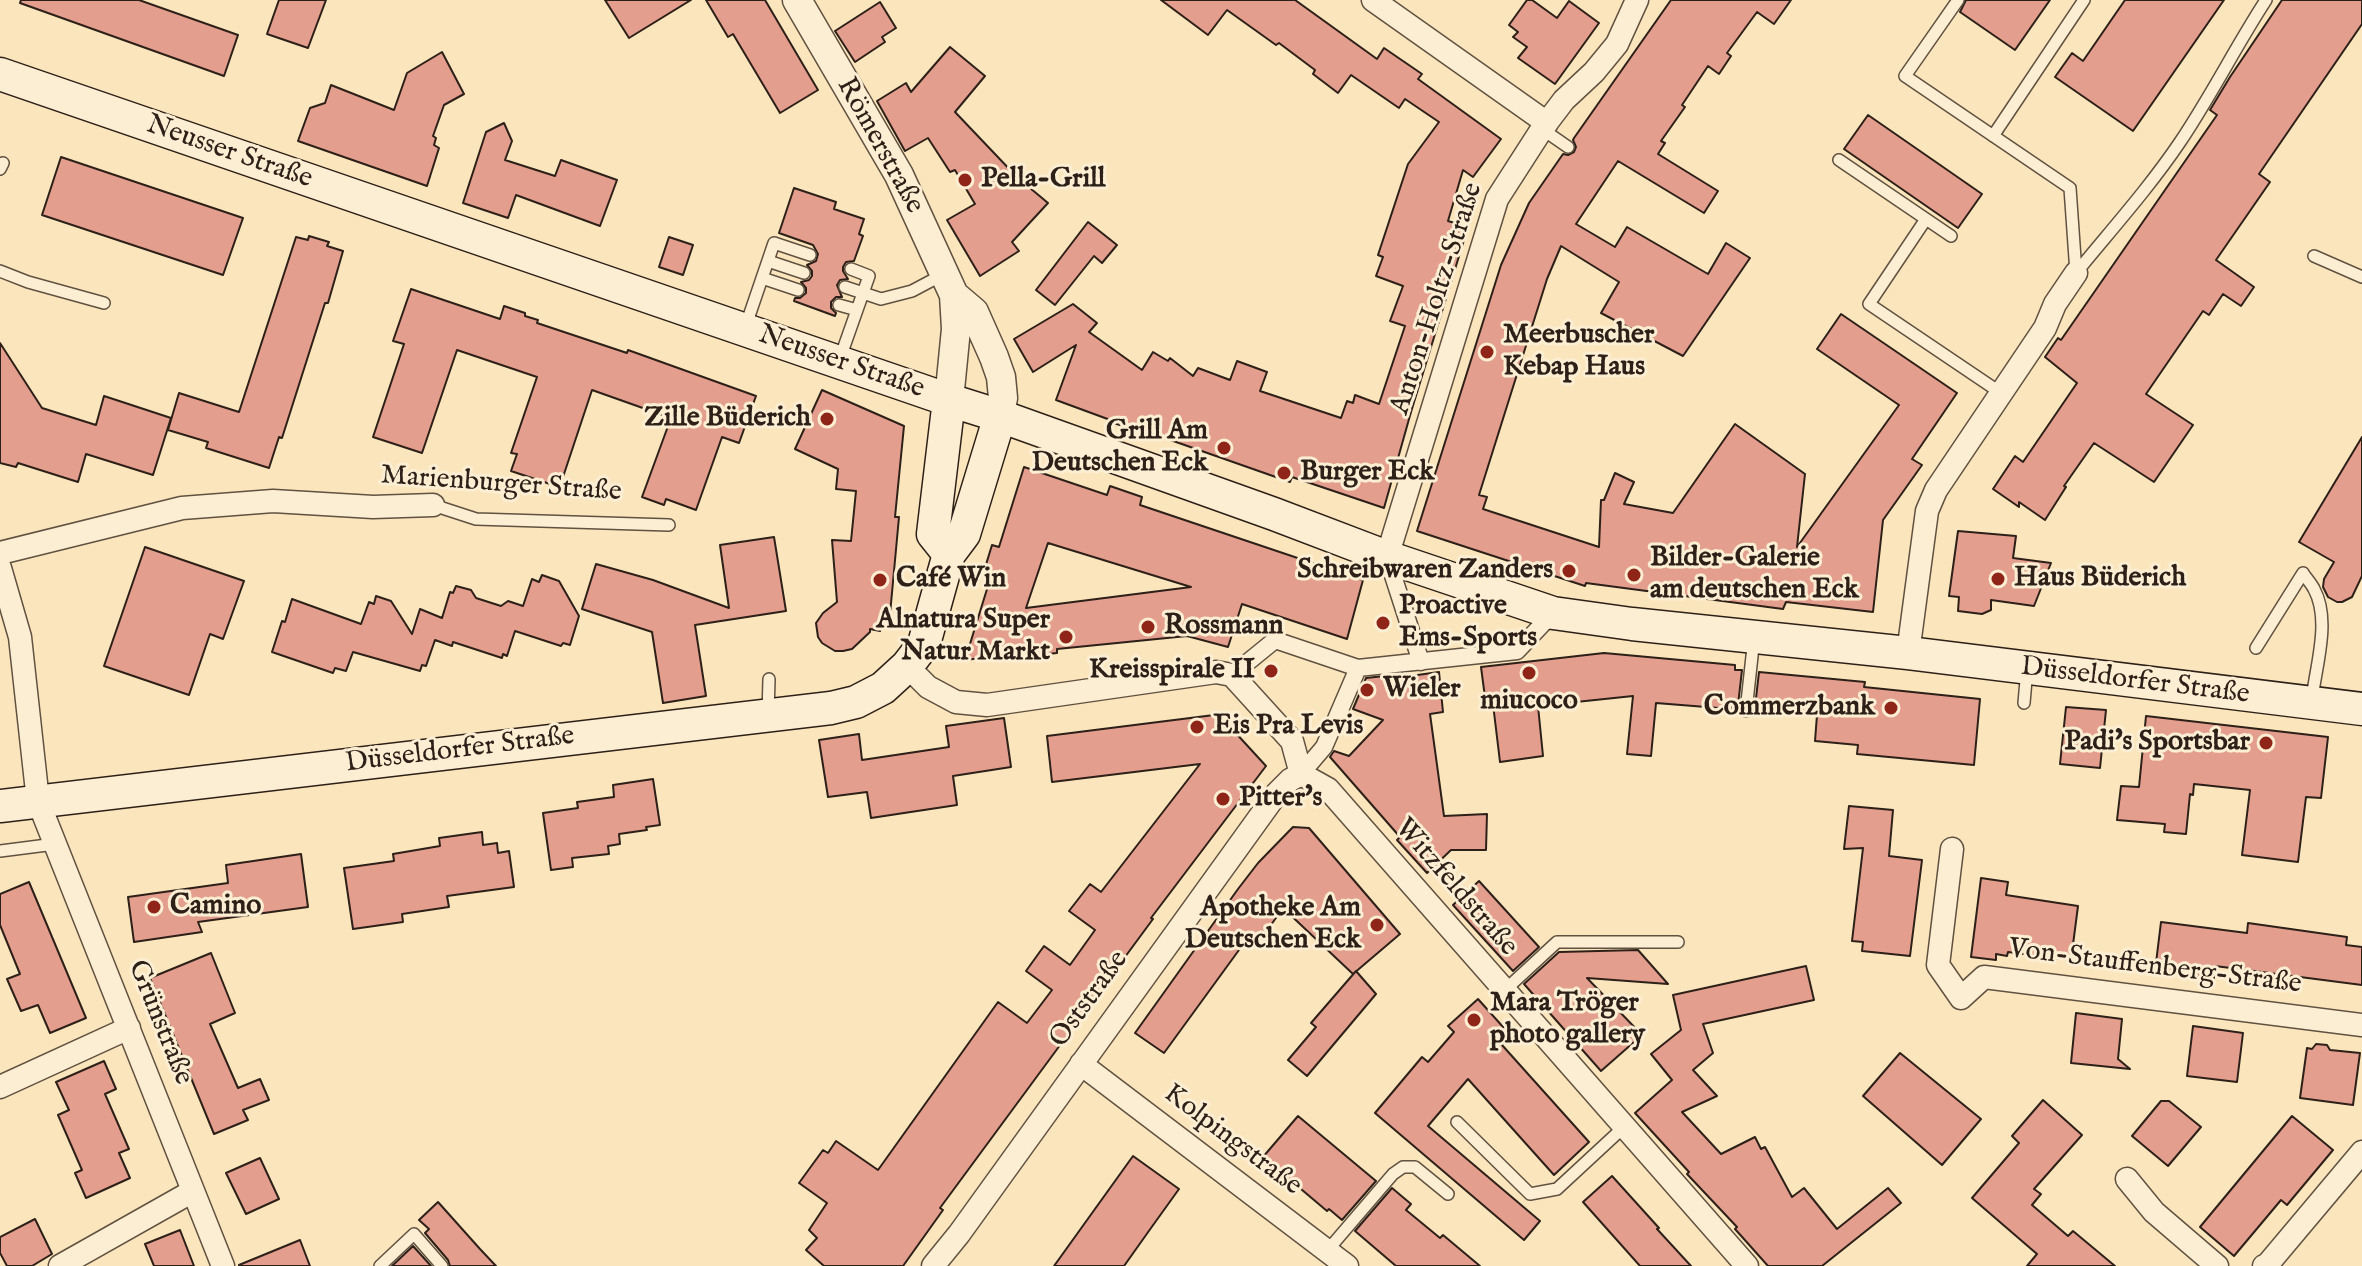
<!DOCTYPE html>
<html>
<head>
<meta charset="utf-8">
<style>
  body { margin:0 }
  canvas { display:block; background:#fbe5bc }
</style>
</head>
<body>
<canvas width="2362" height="1266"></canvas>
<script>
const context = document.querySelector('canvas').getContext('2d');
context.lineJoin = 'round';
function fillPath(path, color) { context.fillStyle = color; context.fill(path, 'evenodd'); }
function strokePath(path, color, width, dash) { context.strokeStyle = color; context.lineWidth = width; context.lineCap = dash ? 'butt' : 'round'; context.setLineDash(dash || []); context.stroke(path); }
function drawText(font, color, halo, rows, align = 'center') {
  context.font = font + ' "IM FELL English",serif'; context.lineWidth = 6; context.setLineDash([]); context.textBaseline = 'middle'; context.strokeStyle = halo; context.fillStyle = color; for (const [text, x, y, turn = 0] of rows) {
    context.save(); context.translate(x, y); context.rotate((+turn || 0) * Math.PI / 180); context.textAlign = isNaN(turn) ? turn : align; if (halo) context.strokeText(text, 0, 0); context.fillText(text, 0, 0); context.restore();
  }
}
const building = new Path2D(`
  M21,0H139L238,35L224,76L20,3Z
  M279,0H326L308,48L267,34Z
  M605,0H691L629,38Z
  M706,0H765L818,90L780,113L733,34L728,37Z
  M1161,0H1295L1377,59L1384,48L1422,74L1418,79L1501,139L1473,177L1463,170L1448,221L1468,227L1411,412L1384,508L1292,477L1290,482L1159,436L1113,423V421L1056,400L1076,345L1033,372L1014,339L1073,304L1097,323L1089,332L1142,370L1153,352L1168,361L1170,358L1193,376L1198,368L1230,380L1237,361L1267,372L1260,391L1341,418L1347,401L1353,403L1355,395L1379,404L1405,326L1390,321L1403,286L1376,276L1383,257L1378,255L1408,164L1439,122L1405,99L1399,108L1351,75L1338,93L1313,74L1315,70L1279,43L1276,45L1227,10L1208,35Z
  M1527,0H1532L1557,18L1569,1L1599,23L1555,84L1518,58L1527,47L1513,37L1518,32L1509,25Z
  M1671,0H1791L1774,24L1757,12L1727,53L1731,56L1719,74L1708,66L1682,105L1685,107L1661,141L1665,143L1658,154L1718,191L1704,213L1618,161L1576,224L1615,247L1627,227L1708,274L1726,243L1750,258L1683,356L1601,313L1619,282L1561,246L1547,279L1479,495L1487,497L1483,509L1599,547L1601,500H1604L1615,473L1634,482L1624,504L1673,513L1735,424L1805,474L1797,547L1899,405L1817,349L1841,314L1957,393L1912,459L1922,465L1883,520L1873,612L1786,602L1783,609L1586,583L1585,586L1417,531L1501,265L1529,203L1563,154L1568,155L1574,152L1576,147L1573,140L1574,138Z
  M1966,0H2050L2015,50L1960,12Z
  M2125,0H2224L2133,131L2055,77L2072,53L2083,61Z
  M2282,0H2362V24L2259,174L2270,182L2216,260L2254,287L2241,306L2223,294L2209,315L2203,311L2146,394L2193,425L2154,482L2094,443L2064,486L2066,487L2045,520L2019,502V507L1993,489L2015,456L2023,462L2077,383L2045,357L2058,338L2061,340L2217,115L2210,110L2230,77Z
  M880,2L896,28L882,37L885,42L855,62L835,31Z
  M950,47L985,76L955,112L1014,174L1017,171L1034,184L1030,188L1048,203L1012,242L1019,251L980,276L947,220L975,204L955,170L950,172L928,138L905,151L877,101L906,83L911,92Z
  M442,52L464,94L444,105L433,136L436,138L434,145L439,148L427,186L298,141L310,108L325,103L331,85L394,110L407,73Z
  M1868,115L1982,194L1958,228L1844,149Z
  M504,123L512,141L505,160L555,176L561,160L617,180L600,226L516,195L508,218L463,203L486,132Z
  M61,157L243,218L223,275L42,215Z
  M794,188L836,202L834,209L864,219L859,234L863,236L854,261L846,262L843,267V271L848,279L840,280L837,285L842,297H836L831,302V308L836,313L835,316L794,301L795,298H800L806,293V288L801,282L809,280L812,276V271L807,265L816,261L818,254L813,245L779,233Z
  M1088,222L1117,245L1102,263L1094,256L1055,305L1036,290Z
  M309,236L329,242L327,246L343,251L328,303H325L282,438L279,437L269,468L206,448L208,442L168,430L179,393L239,412L296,237L308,240Z
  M669,237L693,245L683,275L659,267Z
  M411,289L500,319L504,306L525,313V316L538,320L537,323L627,353L628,350L756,396L739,443L722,437L696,510L666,499L664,505L642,497L671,418L592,390L563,477L559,475L556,486L511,471L517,454L511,453L537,377L457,350L422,453L373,437L404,344L393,341Z
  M0,343L42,408L96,425L104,396L171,418L153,475L86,454L78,482L18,463L16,467L0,463Z
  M822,390L904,426L895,517H899L889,625L881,624L880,631L870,629V632L852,649L843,651H835L822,643L818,637L816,623L823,613L837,602L832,540L851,541L856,491L836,489L838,469L795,449Z
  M2362,437V576L2352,597L2342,602H2337L2328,597L2323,587L2324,579L2334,562L2299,542Z
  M1024,467L1107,495L1110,486L1142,497L1140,505L1363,580L1347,639L1242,604L1228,647L1187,636L1057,649V653L1030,656V652L965,660L992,573L984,571L992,545L999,547ZM1048,543L1191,587L1026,608Z
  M1958,531L2016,536L2013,558L2051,563L2034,606L1991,600V610L1982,614L1958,611L1959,597L1949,596Z
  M774,537L786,611L695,625L706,696L663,703L652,632L582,609L596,564L653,580L729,608L720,545Z
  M145,547L244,581L223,639L210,634L189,695L104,666Z
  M542,575L559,581L579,616L570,645L563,643L561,646L515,631L507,656L503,654L502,658L453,642L452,646L435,640L426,666L422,665L420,671L353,652L346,671L335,668L333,673L272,652L282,621L285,622L292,599L361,624L369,602L374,604L376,596L391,601L412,634L420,609L442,618L450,592L453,593L456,586L471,590L476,598L501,606L508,601L523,606L532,579L539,582Z
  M1604,653L1735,665V670H1742L1738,705H1731V709L1656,703L1651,756L1627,754L1633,696L1538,706L1543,756L1500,762L1493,704L1486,705L1481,667Z
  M1439,672L1443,712L1430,714L1444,816L1487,814L1486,850H1451L1427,873L1397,840L1400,837L1330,757L1334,751L1349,756L1383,720L1353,709L1366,678L1403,674V677Z
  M1759,672L1865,682L1864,687L1980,699L1974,765L1857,754L1858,745L1815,741L1817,715L1755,707Z
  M2066,707L2106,710L2100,768L2060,764Z
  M1222,714L1233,730L1266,766L1151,918L1153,919L940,1208L943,1210L903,1266H824L806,1250L817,1238L809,1230L827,1203L799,1183L823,1150L828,1153L836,1141L878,1170L998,1002L1027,1023L1052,990L1026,971L1044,946L1070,965L1095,930L1069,911L1090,884L1101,892L1200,764L1052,782L1047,736Z
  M2146,716L2328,737L2321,798L2306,797L2298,862L2242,855L2250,790L2194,784L2193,795L2190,794L2186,834L2164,832L2165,824L2117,820L2121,786L2139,787Z
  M1004,718L1011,767L953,776L957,805L871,818L867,792L828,797L819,740L859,734L862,760L949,747L946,726Z
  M653,779L660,825L646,827L647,830L619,834L620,844L608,846L609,854L572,858L573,867L551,870L543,813L578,808L577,802L614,797L613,785Z
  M1849,806L1893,810L1889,856L1922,860L1910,956L1862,951L1863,942L1852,941L1863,848L1844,849Z
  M1293,827L1309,828L1400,934L1353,974L1283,908L1261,939L1255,935L1250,942L1247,939L1164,1053L1135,1033L1238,889L1258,863Z
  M482,832L483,845L497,843L498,853L509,851L514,887L447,896L449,907L402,914L403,922L353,929L344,868L394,861L393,854L440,846L439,838Z
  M301,854L308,907L198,922L202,932L134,942L128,897L228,883L226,865Z
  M1981,878L2008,882L2006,895L2078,906L2071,960L2008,952L2007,956L1996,954V960L1971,957Z
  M1479,881L1539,947L1513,971L1453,905Z
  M29,882L86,1018L50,1033L38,1005L21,1011L7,979L20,974L0,925V894Z
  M2161,922L2247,933L2248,923L2347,937L2346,945L2362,947V985L2215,966L2214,978L2155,971Z
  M1638,950L1668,984L1587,978L1642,1035L1601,1071L1524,984L1559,952Z
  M211,953L235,1013L210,1024L238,1088L260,1079L269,1100L243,1110L248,1120L214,1134L150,978Z
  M1806,966L1814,1000L1703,1024L1713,1053L1693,1070L1717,1096L1682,1112L1721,1154L1755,1137L1761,1149L1765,1147L1792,1197L1804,1188L1837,1229L1888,1188L1901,1203L1822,1266H1768L1735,1229L1737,1227L1687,1174L1689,1172L1635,1113L1672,1080L1651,1054L1681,1030L1673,995Z
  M1356,971L1376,994L1307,1076L1288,1060L1316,1027L1311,1023Z
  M1478,999L1512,1037L1502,1045L1589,1142L1554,1175L1468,1079L1428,1126L1540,1221L1524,1240L1375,1113L1422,1057L1428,1062L1454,1032L1448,1026Z
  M2076,1013L2122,1019L2118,1059L2130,1069L2071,1063Z
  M2193,1026L2243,1033L2237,1082L2187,1076Z
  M2316,1044L2327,1045L2330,1050L2360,1053L2353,1105L2300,1098L2307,1048L2312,1049Z
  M1900,1053L1981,1119L1942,1165L1863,1096Z
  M104,1061L116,1089L105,1094L129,1149L119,1153L130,1178L86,1198L75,1173L82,1170L58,1115L69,1110L56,1082Z
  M2043,1100L2082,1135L2034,1189L2041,1194L2032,1205L2068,1236L2073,1231L2115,1266H2027L2037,1254L1972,1198L2019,1143L2012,1136Z
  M2161,1101H2169L2201,1127L2168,1166L2132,1136Z
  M1298,1116L1376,1181L1342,1220L1329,1209L1327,1211L1263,1157Z
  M2292,1116L2333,1150L2287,1205L2281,1200L2234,1256L2200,1227Z
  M1133,1156L1179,1189L1151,1228L1124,1266H1054Z
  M260,1158L279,1199L246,1214L226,1173Z
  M1612,1176L1659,1228L1657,1229L1691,1266H1640L1583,1202Z
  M1392,1188L1411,1204L1406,1210L1440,1238L1443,1235L1480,1266H1396L1355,1231Z
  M438,1202L480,1249L496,1266H450L448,1260L425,1233L429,1229L419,1220Z
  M35,1219L52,1254L32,1266H7L0,1253V1237Z
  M180,1230L194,1266H154L145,1244Z
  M300,1240L310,1266H239V1265Z
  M413,1246L431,1266H392Z`);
const service = new Path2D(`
  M1958,0L1905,76L2070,188L2076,273
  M1542,129L1568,147
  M1993,136L2084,0
  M1839,160L1951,236
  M0,169L3,163
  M1926,219L1869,304L2001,393
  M2314,256L2362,277
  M768,261L804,273
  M0,271L28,282L104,303
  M2076,273C2111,230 2149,188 2180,142C2211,96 2236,46 2266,0
  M762,278L798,290
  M845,287L881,299L912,291L944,274
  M839,305L857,310
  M745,328L774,243L810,255
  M839,361L869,276L851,269
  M433,505L476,519L669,525
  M2256,648L2303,573C2306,578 2311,583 2314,589C2331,620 2316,665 2312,699
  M2024,703L2027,669
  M1746,711L1754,638
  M768,714L769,679
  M0,851L55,844
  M1505,990L1557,942H1678
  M1457,1122L1530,1194L1557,1189L1625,1126
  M1327,1251L1393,1174L1403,1167H1415L1448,1194
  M380,1266L414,1234L442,1266`);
const pedestrian = new Path2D(`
  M1387,557L1421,662
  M1232,675L1275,640L1358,668L1517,651L1553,613
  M1301,774L1324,747L1358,668`);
const minor = new Path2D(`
  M1373,0L1547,123
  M0,553L182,508L273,501L373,507L433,505
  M1387,557L1497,199L1542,129L1564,100L1594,72L1617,44L1637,0
  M0,568L20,637L38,801L223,1266
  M1908,653L1927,511L1936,490L2045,328L2055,304L2076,273
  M907,666L928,687L956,702L987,705L1216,672L1232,675L1292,741L1301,774
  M1301,774L1328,789L1747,1266
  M1952,849L1938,965L1961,998L1984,977L2362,1025
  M1081,1064L1347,1266
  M0,1087L129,1028
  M2127,1179L2154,1212L2217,1266
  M60,1266L193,1191
  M933,1266L959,1234L1277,793L1290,780L1301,774
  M2264,1266L2267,1265L2362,1152`);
const tertiary = new Path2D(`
  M797,0L899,175L954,295L956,329L949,400
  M954,295L974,312L994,357L1001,377L1003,398L1000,416`);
const secondary = new Path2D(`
  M0,74L949,400L1000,416L1274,514L1387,557L1553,613L1632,624L1908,653L2362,709
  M949,554L933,534L949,400
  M0,806L831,708L856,702L883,688L907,666L924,644L949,554L964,534L1000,416`);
const markers = [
  [965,180,8,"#8f2418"],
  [1487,352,8,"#8f2418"],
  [827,419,8,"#8f2418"],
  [1224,448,8,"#8f2418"],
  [1284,473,8,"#8f2418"],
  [1569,571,8,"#8f2418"],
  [1634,575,8,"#8f2418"],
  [1998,579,8,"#8f2418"],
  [880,580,8,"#8f2418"],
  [1383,623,8,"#8f2418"],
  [1148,627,8,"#8f2418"],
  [1066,637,8,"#8f2418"],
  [1271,671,8,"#8f2418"],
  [1529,673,8,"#8f2418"],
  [1367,690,8,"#8f2418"],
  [1891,708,8,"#8f2418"],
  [1197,727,8,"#8f2418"],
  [2266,743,8,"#8f2418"],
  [1223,799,8,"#8f2418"],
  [154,907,8,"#8f2418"],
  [1377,925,8,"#8f2418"],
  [1474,1020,8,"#8f2418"]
];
const streetNames = [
  ["Römerstraße",879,146,61],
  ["Neusser Straße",229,153,19],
  ["Anton-Holtz-Straße",1438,299,-72],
  ["Neusser Straße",841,363,19],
  ["Marienburger Straße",501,485,4],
  ["Düsseldorfer Straße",2135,682,7],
  ["Düsseldorfer Straße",460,751,-7],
  ["Witzfeldstraße",1455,888,49],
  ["Von-Stauffenberg-Straße",2155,968,7],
  ["Oststraße",1090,1000,-54],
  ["Grünstraße",159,1023,68],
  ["Kolpingstraße",1232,1141,37]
];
const poiNames = [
  ["Pella-Grill",981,180],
  ["Meerbuscher",1503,336],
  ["Kebap Haus",1503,368],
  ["Zille Büderich",811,419,"right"],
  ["Grill Am",1208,432,"right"],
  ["Deutschen Eck",1208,464,"right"],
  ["Burger Eck",1300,473],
  ["Bilder-Galerie",1650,559],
  ["am deutschen Eck",1650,591],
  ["Schreibwaren Zanders",1553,571,"right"],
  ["Haus Büderich",2014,579],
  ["Café Win",896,580],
  ["Proactive",1399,607],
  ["Ems-Sports",1399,639],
  ["Alnatura Super",1050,621,"right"],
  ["Natur Markt",1050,653,"right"],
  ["Rossmann",1164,627],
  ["Kreisspirale II",1255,671,"right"],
  ["Wieler",1383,690],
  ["miucoco",1529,702,"center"],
  ["Commerzbank",1875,708,"right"],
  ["Eis Pra Levis",1213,727],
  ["Padi's Sportsbar",2250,743,"right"],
  ["Pitter's",1239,799],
  ["Camino",170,907],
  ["Apotheke Am",1361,909,"right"],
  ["Deutschen Eck",1361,941,"right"],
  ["Mara Tröger",1490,1004],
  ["photo gallery",1490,1036]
];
fillPath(building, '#e39e8e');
strokePath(building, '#2d2018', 2);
strokePath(service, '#605141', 14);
strokePath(pedestrian, '#605141', 19);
strokePath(minor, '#605141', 25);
strokePath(tertiary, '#605141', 31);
strokePath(secondary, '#2d2018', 35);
strokePath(service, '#fceed3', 11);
strokePath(pedestrian, '#fceed3', 16);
strokePath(minor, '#fceed3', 22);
strokePath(tertiary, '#fceed3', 28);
strokePath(secondary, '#fceed3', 32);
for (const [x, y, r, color] of markers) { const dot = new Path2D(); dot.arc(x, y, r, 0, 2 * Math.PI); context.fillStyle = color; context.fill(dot); strokePath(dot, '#fceed3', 3); }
drawText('28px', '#2d2018', '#fceed3', streetNames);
drawText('bold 28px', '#2d2018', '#fceed3', poiNames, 'left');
</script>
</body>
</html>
